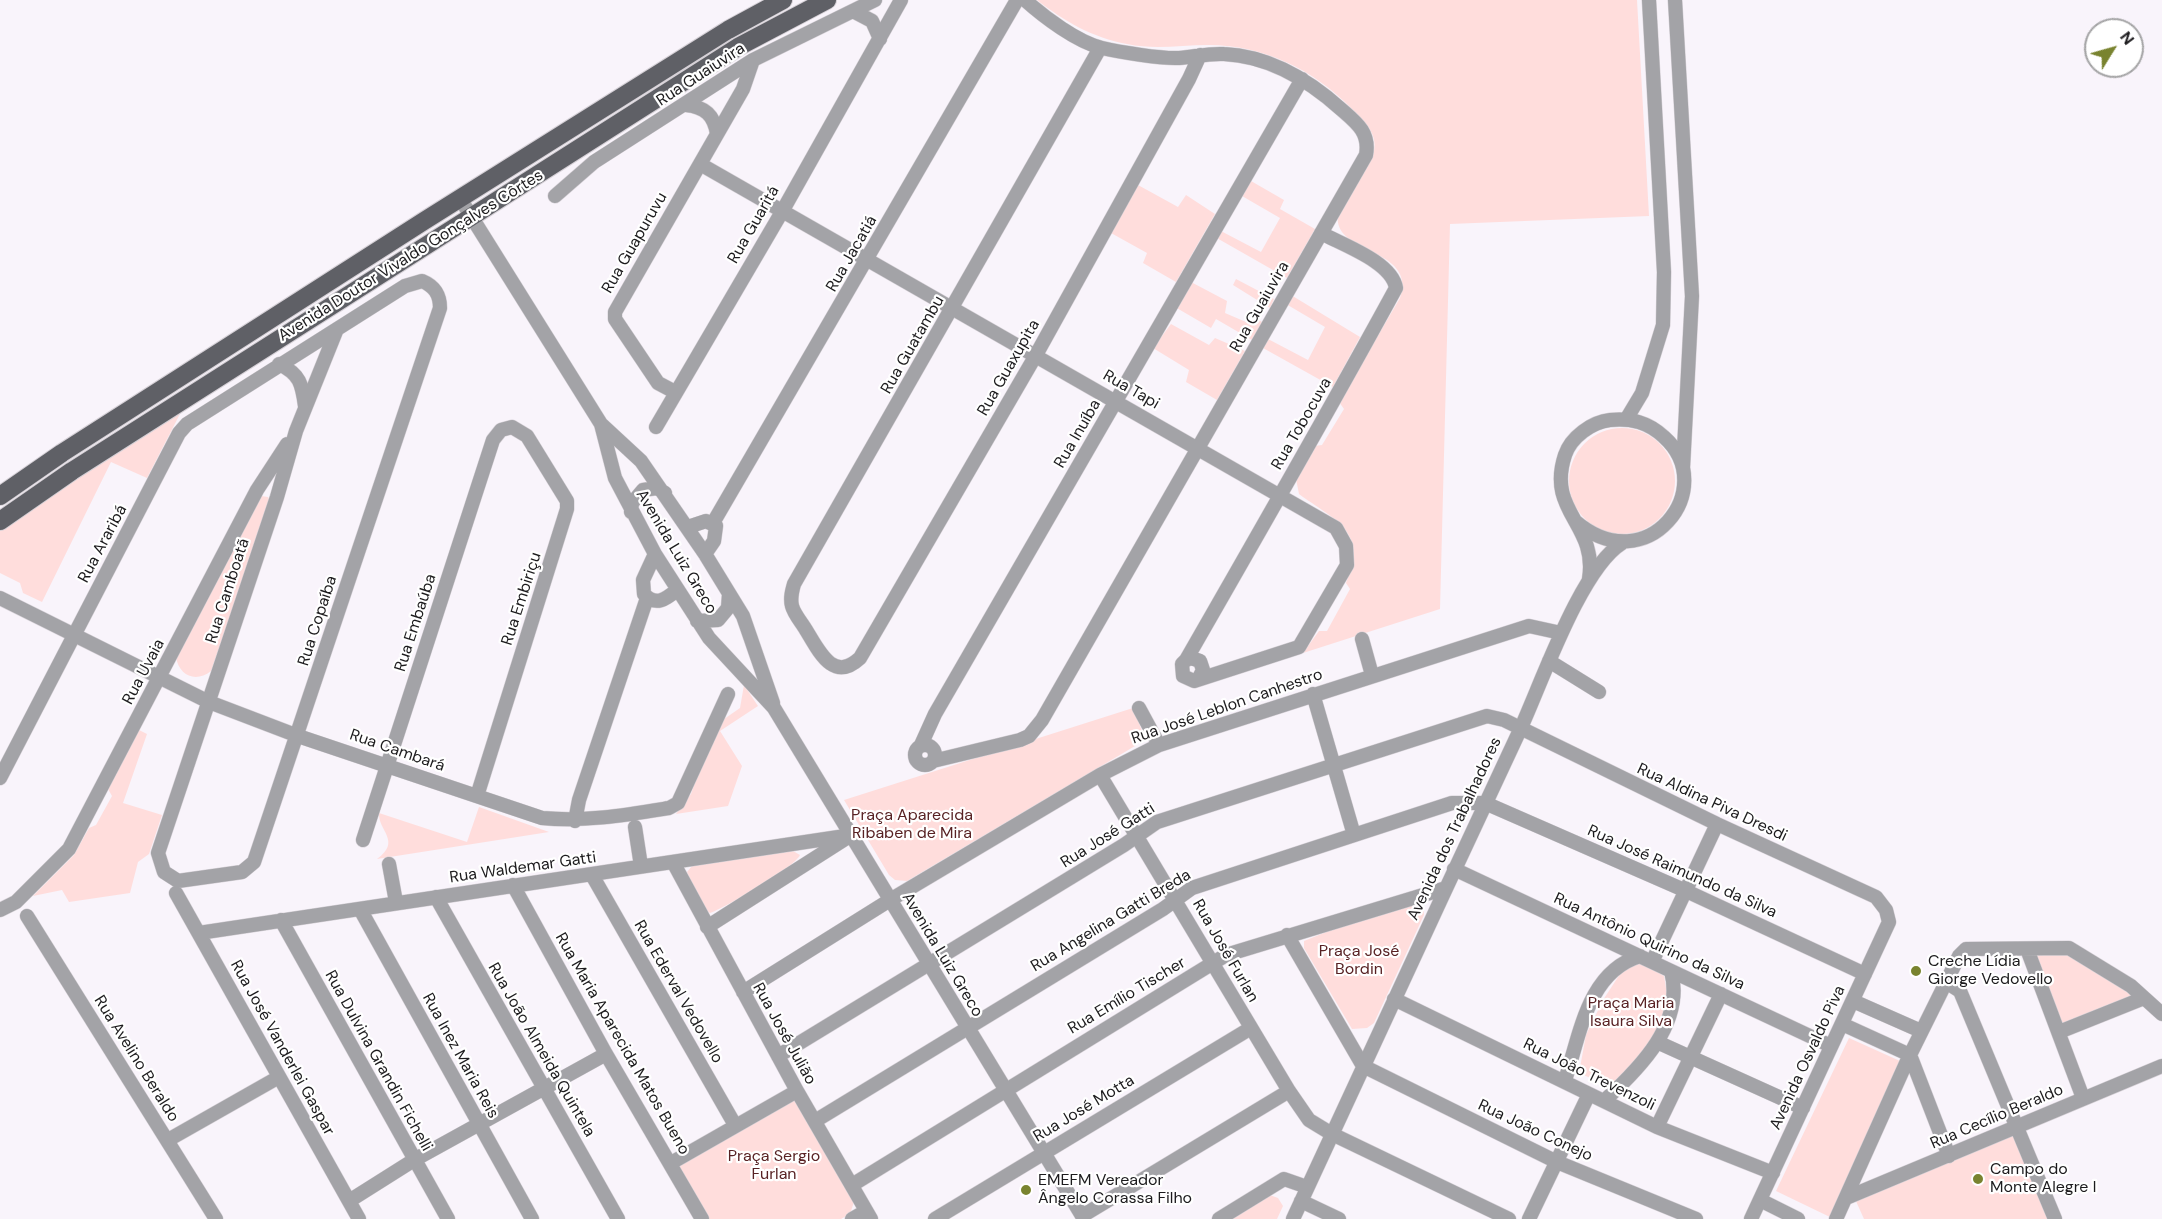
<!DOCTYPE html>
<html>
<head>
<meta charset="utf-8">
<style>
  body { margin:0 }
  #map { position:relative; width:2162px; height:1219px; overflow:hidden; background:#f9f4fb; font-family:"DM Sans",sans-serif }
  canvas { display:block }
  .north { position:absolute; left:2084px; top:18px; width:60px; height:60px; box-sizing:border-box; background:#fff; border:2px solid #a4a4a5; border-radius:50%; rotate:53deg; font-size:16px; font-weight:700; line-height:24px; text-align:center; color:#1c1b1d }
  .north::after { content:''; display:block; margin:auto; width:21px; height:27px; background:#79832f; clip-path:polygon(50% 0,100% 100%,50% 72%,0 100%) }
</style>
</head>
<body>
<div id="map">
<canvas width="2162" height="1219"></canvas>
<div class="north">N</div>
</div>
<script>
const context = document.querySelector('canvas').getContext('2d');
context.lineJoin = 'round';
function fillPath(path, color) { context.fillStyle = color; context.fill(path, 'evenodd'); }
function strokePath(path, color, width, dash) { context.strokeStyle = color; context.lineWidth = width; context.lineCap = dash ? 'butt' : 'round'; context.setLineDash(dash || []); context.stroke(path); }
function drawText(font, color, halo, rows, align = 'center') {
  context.font = font + ' "DM Sans",sans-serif'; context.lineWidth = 4.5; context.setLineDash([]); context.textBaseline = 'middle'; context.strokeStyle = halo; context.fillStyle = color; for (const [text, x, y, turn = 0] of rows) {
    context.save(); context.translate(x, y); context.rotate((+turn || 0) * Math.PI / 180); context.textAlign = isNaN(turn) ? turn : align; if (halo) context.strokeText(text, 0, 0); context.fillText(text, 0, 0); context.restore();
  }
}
const green = new Path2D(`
  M1037,0H1637L1649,216L1450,224L1440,609L1303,653L1319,631H1327L1350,589L1346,583C1369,530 1334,520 1299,494L1296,479L1314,446L1322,445L1344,409L1339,402L1400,298C1418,247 1332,255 1338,215C1347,200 1371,165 1374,151C1378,133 1363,120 1351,108C1314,70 1263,45 1209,45C1180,45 1155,50 1127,44C1093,38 1064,21 1037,0Z
  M1251,181L1284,200L1280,209L1315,229L1287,278L1215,237L1219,230L1261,252L1280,218L1242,196Z
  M1138,185L1178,207L1186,195L1215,214L1176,282L1143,263L1147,253L1111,233Z
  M1236,279L1274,299L1270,308L1233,285Z
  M1191,282L1227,301L1225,313L1253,325L1257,319L1262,322L1252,340L1216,319L1211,328L1175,307Z
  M1291,295L1360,337L1333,387L1263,348L1268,339L1308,360L1325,327L1286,304Z
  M1171,324L1209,345L1215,338L1245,351L1217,400L1186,382L1189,370L1153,348Z
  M182,410L147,478L111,462L42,602L23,593L20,583L0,573V529Z
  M1569 481a53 53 0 1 1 106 0a53 53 0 1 1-106 0Z
  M261,496L268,497L270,501L211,671C196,683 179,676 176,657Z
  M744,685L758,706L720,731L742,766L728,806L676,814L691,794L714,726L740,708Z
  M1133,708L1142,731L1135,746L907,881L895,880L889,875L844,800Z
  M139,730L147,734L123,803L162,815L149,854L138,862L130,893L69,902L62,890L33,896L74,855L89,828L96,825L112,796L108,789Z
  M479,807L549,832L377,859C402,841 378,831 379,813L467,842Z
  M793,851L800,855C795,867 725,908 710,913L704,909L687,872L692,866Z
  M1415,903L1423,907L1424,915L1374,1023L1367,1028L1352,1029L1304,948V941L1351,922Z
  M2034,952H2066L2136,998L2062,1027Z
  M1639,962L1664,976L1669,1007L1640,1058L1611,1087L1579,1073L1586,1035L1603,1000L1620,974Z
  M1849,1038L1900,1061L1832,1218L1776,1191Z
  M794,1099L854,1202L850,1214L841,1219H706L680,1173V1165Z
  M2014,1133L2049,1219H1864L1855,1199Z
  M1267,1194L1278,1198L1283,1206L1277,1219H1226Z`);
const minor = new Path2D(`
  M1675,0L1692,296L1683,468
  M853,11L872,21L880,39
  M1100,48L794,584C792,591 790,598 792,606C794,614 802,623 806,630C819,651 833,683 860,658L1036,355L1189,79L1200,55
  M686,105C705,107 714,115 717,134
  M700,164L1336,528L1346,546L1347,565L1299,647L1194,681L1183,676L1182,664L1186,660C1257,536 1328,413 1396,288C1392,262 1343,245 1321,233
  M555,196L594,162L753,60L875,0
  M461,200L601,424L641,461L705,554L743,616L773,703
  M279,364C300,374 302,384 305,406
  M675,392L658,383L615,319V312L743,89L753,60
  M1627,418L1642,393L1663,325L1664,272L1649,0
  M601,424L615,478L655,554L709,638L774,708L1084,1219
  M656,427L783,210L901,0
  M631,512L632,503L643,490L657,488L665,493
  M1575,521C1647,583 1721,488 1664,437C1648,422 1631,418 1610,420C1592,422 1571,437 1565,455C1546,512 1598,524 1589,579
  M713,523L1017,0
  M688,527L706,521L716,526L714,541L705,554
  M655,554L643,580L644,594C656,607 666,599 677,590
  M0,598L209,702L298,736L542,818C586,822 626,815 669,808L678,803L728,694
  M697,621L718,620L728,608L729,594
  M1362,639L1372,675
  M1186,660L1191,658L1200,661L1203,670L1199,678
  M1549,661L1599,692
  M1313,694L1354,835
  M1139,708L1159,745
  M921,745L935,714L1302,79
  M915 755a10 10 0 1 1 20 0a10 10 0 1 1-20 0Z
  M933,761L1020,740L1029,736L1042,720L1366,155C1370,133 1357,123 1342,110C1310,81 1269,56 1224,54C1209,53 1194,57 1179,58C1162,59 1119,52 1102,48C1077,42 1044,17 1025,0
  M1100,775L1289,1091L1309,1120L1332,1134L1509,1219
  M0,778L179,433L187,424L405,286L422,281C434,286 440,294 440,308L254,862L242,872L178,881L164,872L158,853L277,497L296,431L337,329
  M575,821L579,800L647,598
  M635,827L641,866
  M363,840L493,440L501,430L512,427L527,436L567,501V509L477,796
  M673,862L797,1091L871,1219
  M389,864L396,902
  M1454,869L1831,1046
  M592,875L735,1125
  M513,885L606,1054L702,1219
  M176,893L359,1219
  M436,897L618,1219
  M360,909L532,1219
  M0,910L16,902L69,849L257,490L287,444
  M27,916L216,1219
  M281,920L448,1219
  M707,927L845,839
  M199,933L852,835
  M1287,935L1363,1066L1557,1162L1696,1219
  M2027,949L2083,1098
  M1652,962L1717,824
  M1946,982L1960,991L2055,1219
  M743,992L890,900L1100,775L1159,745L1529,626L1561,633
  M1394,999L1657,1127L1773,1173
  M1853,1001L1921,1031
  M1842,1024L1910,1055
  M2059,1032L2144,998
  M1657,1042L1803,1108
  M1910,1055L1949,1156
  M778,1056L1124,845L1157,822L1487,716L1504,720L1717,824L1876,897L1886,910L1889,922L1751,1219
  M1565,1080C1580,1036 1587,972 1640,956
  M1605,1100C1640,1068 1685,1023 1671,971
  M815,1121L1163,909L1192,888L1452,803H1485L1684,890L1865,974
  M1657,1127L1721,994
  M168,1140L279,1077
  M671,1163L797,1091
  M852,1185L1226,955L1443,889
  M1846,1198L2162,1066
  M1760,1200L1798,1219
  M349,1201L414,1160L606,1054
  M1301,1201L1339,1219
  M1082,1216L1289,1091
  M852,1219L866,1211
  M935,1219L1251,1028
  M1219,1219L1284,1179L1307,1187
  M1293,1219C1368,1057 1443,894 1519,732C1541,685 1580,569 1622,543
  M1529,1219L1589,1094
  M1836,1219L1907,1061L1959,956L1966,949L2069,948L2131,986L2162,1014`);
const major = new Path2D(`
  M0,496L62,453L424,221L728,30L783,0
  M0,521L72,471L738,47L827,0`);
const markers = [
  [1916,971,6,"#79832f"],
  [1978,1179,6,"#79832f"],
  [1026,1190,6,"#79832f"]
];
const streetNames = [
  ["Rua Guaiuvira",701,75,-33],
  ["Rua Guaritá",754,225,-60],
  ["Rua Guapuruvu",635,243,-60],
  ["Rua Jacatiá",852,254,-60],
  ["Avenida Doutor Vivaldo Gonçalves Côrtes",411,256,-32],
  ["Rua Guaiuvira",1260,307,-60],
  ["Rua Guatambu",913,345,-60],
  ["Rua Guaxupita",1009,368,-60],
  ["Rua Tapi",1131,390,30],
  ["Rua Tobocuva",1302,424,-60],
  ["Rua Inuíba",1078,434,-60],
  ["Rua Araribá",103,544,-62],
  ["Avenida Luiz Greco",676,552,59],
  ["Rua Camboatã",228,591,-72],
  ["Rua Embiriçu",522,599,-72],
  ["Rua Copaíba",318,621,-72],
  ["Rua Embaúba",416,623,-72],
  ["Rua Uvaia",144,672,-62],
  ["Rua José Leblon Canhestro",1227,707,-19],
  ["Rua Cambará",397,751,19],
  ["Rua Aldina Piva Dresdi",1712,803,25],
  ["Avenida dos Trabalhadores",1455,829,-65],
  ["Rua José Gatti",1108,836,-32],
  ["Rua Waldemar Gatti",523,868,-8],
  ["Rua José Raimundo da Silva",1682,872,24],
  ["Rua Angelina Gatti Breda",1111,921,-31],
  ["Rua Antônio Quirino da Silva",1649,942,25],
  ["Rua José Furlan",1225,951,60],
  ["Avenida Luiz Greco",942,955,59],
  ["Rua Ederval Vedovello",678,992,60],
  ["Rua Emílio Tischer",1127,996,-31],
  ["Rua José Julião",784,1034,61],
  ["Rua Maria Aparecida Matos Bueno",622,1044,60],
  ["Rua José Vanderlei Gaspar",282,1048,61],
  ["Rua João Almeida Quintela",541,1050,60],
  ["Rua Inez Maria Reis",460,1056,61],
  ["Avenida Osvaldo Piva",1808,1058,-65],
  ["Rua Avelino Beraldo",136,1059,58],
  ["Rua Dulvina Grandin Fichelli",378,1061,61],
  ["Rua João Trevenzoli",1589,1075,26],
  ["Rua José Motta",1084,1109,-31],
  ["Rua Cecílio Beraldo",1997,1117,-23],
  ["Rua João Conejo",1535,1131,25]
];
const parkNames = [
  ["Praça Aparecida",912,816],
  ["Ribaben de Mira",912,834],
  ["Praça José",1359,952],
  ["Bordin",1359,970],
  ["Praça Maria",1631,1004],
  ["Isaura Silva",1631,1022],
  ["Praça Sergio",774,1157],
  ["Furlan",774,1175]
];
const poiNames = [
  ["Creche Lídia",1928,962],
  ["Giorge Vedovello",1928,980],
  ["Campo do",1990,1170],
  ["Monte Alegre l",1990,1188],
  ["EMEFM Vereador",1038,1181],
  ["Ângelo Corassa Filho",1038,1199]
];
fillPath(green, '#ffdddc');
strokePath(minor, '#d6d1d7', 15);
strokePath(major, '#d6d1d7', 20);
strokePath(minor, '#a3a3a7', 14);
strokePath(major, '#5f6066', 18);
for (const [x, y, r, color] of markers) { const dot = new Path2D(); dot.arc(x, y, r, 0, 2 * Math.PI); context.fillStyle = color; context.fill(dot); strokePath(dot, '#fff', 2); }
drawText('16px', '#1c1b1d', '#fff', streetNames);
drawText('16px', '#582224', '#fff', parkNames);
drawText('16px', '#1c1b1d', '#fff', poiNames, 'left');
</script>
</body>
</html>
